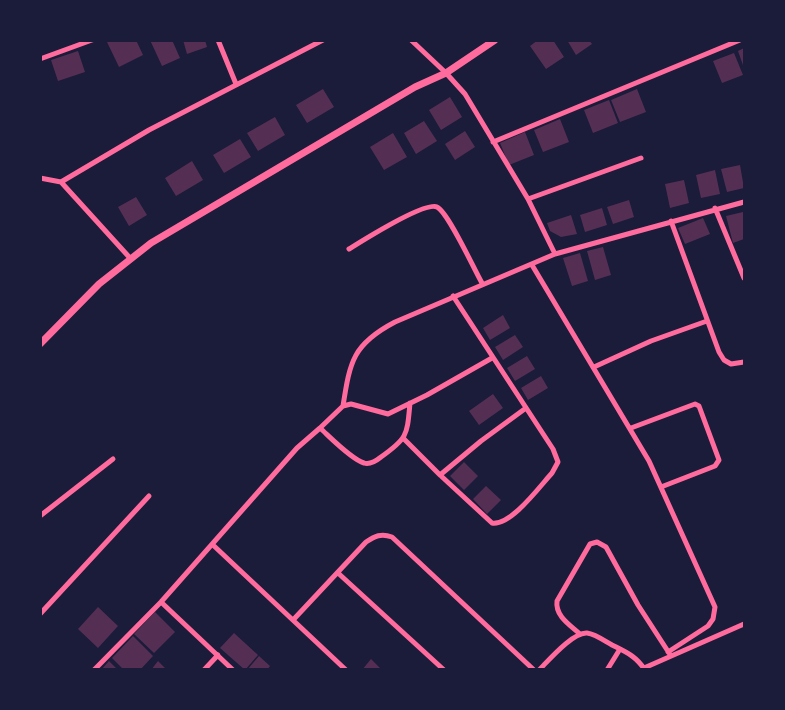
<!DOCTYPE html>
<html>
<head>
<meta charset="utf-8">
<style>
  body { margin:0 }
  #map { position:relative; width:785px; height:710px; overflow:hidden; background:#1b1b3a; font-family:Figtree,sans-serif }
  canvas { display:block }
  .frame { position:absolute; inset:0; border:42px solid #1b1b3a; pointer-events:none }
</style>
</head>
<body>
<div id="map">
<canvas width="785" height="710"></canvas>
<div class="frame"></div>
</div>
<script>
const context = document.querySelector('canvas').getContext('2d');
context.lineJoin = 'round';
function fillPath(path, color) { context.fillStyle = color; context.fill(path, 'evenodd'); }
function strokePath(path, color, width, dash) { context.strokeStyle = color; context.lineWidth = width; context.lineCap = dash ? 'butt' : 'round'; context.setLineDash(dash || []); context.stroke(path); }
const building = new Path2D(`
  M111,40H136L143,55L119,67L107,42Z
  M150,40H172L180,58L162,66Z
  M183,40H205L207,47L187,54Z
  M538,40H553L564,57L546,69L530,46Z
  M567,40H589L592,44L576,55Z
  M744,48V68L738,51Z
  M78,51L85,72L58,81L51,60Z
  M734,53L743,75L722,83L713,61Z
  M323,89L334,107L307,123L296,105Z
  M637,89L646,112L620,122L611,100Z
  M450,97L462,117L441,130L429,110Z
  M609,100L618,123L593,133L584,110Z
  M275,117L285,135L258,151L247,133Z
  M560,119L569,142L543,152L534,130Z
  M424,121L437,141L416,154L404,133Z
  M465,131L475,147L455,160L445,144Z
  M525,132L534,155L509,165L500,143Z
  M393,133L407,157L384,170L370,147Z
  M240,139L251,157L224,173L213,155Z
  M192,161L203,180L176,196L165,178Z
  M740,165L744,188L727,192L721,169Z
  M715,170L720,194L701,198L696,175Z
  M684,180L689,203L670,208L665,184Z
  M136,197L147,215L129,226L118,207Z
  M629,200L634,217L613,224L607,207Z
  M602,208L607,225L585,232L580,215Z
  M743,212L744,239L733,243L726,216Z
  M571,215L577,234L561,237L550,231L547,223Z
  M703,218L710,234L685,244L678,228Z
  M603,247L611,275L595,280L587,251Z
  M580,253L588,281L572,286L563,258Z
  M503,315L510,328L490,340L483,328Z
  M515,335L523,347L503,360L495,347Z
  M527,356L535,369L515,381L507,368Z
  M541,376L548,388L528,400L521,388Z
  M493,394L503,408L479,425L469,411Z
  M464,462L478,476L464,490L450,476Z
  M486,486L501,500L487,514L473,499Z
  M98,607L118,626L98,648L78,629Z
  M155,612L175,632L154,653L134,634Z
  M234,633L258,655L245,670L220,648Z
  M133,636L153,656L140,670H124L112,658Z
  M259,656L270,666L267,670H247Z
  M371,659L380,668L379,670H362Z
  M109,661L118,670H101Z
  M158,661L167,670H151Z`);
const minor = new Path2D(`
  M218,40L236,84
  M411,40L446,73L465,94L528,199L555,254
  M40,59L92,40
  M493,142L740,40
  M40,178L61,182L130,258
  M61,182L149,130L323,40
  M528,199L641,158
  M715,208L744,278
  M671,221L719,352L724,360L731,364L744,362
  M349,249C362,241 425,201 437,207C448,212 474,269 482,283
  M532,265L649,461L715,607L713,619L708,626L668,652
  M453,296L553,449L558,462L552,473C540,486 511,526 492,523L440,475L481,441L526,408
  M594,367L651,341L707,321
  M343,406C350,361 353,344 395,322L555,254L744,202
  M320,428L343,406L351,404L388,414L427,395L492,358
  M631,428L695,404L699,406L719,460L715,466L661,487
  M404,439L440,475
  M40,516L113,459
  M213,545L346,670
  M338,573L444,670
  M161,602L233,670
  M40,614L149,496
  M294,619L366,542C375,536 381,533 392,537L534,670
  M580,634C570,625 555,616 557,601L590,544L597,542L606,547L638,605L671,656
  M644,668L744,624
  M94,670L161,602L297,448L320,428C330,437 351,459 364,463C370,465 376,461 381,457C408,438 407,435 410,403
  M204,670L218,655
  M539,670C549,660 573,632 587,633C595,634 605,641 612,645C626,652 636,656 645,670
  M607,670L620,649`);
const tertiary = new Path2D(`
  M40,344L99,284L151,243L415,87L446,73L495,40`);
fillPath(building, '#542f53');
strokePath(minor, '#ff6b9d', 5);
strokePath(tertiary, '#ff6b9d', 7);
</script>
</body>
</html>
